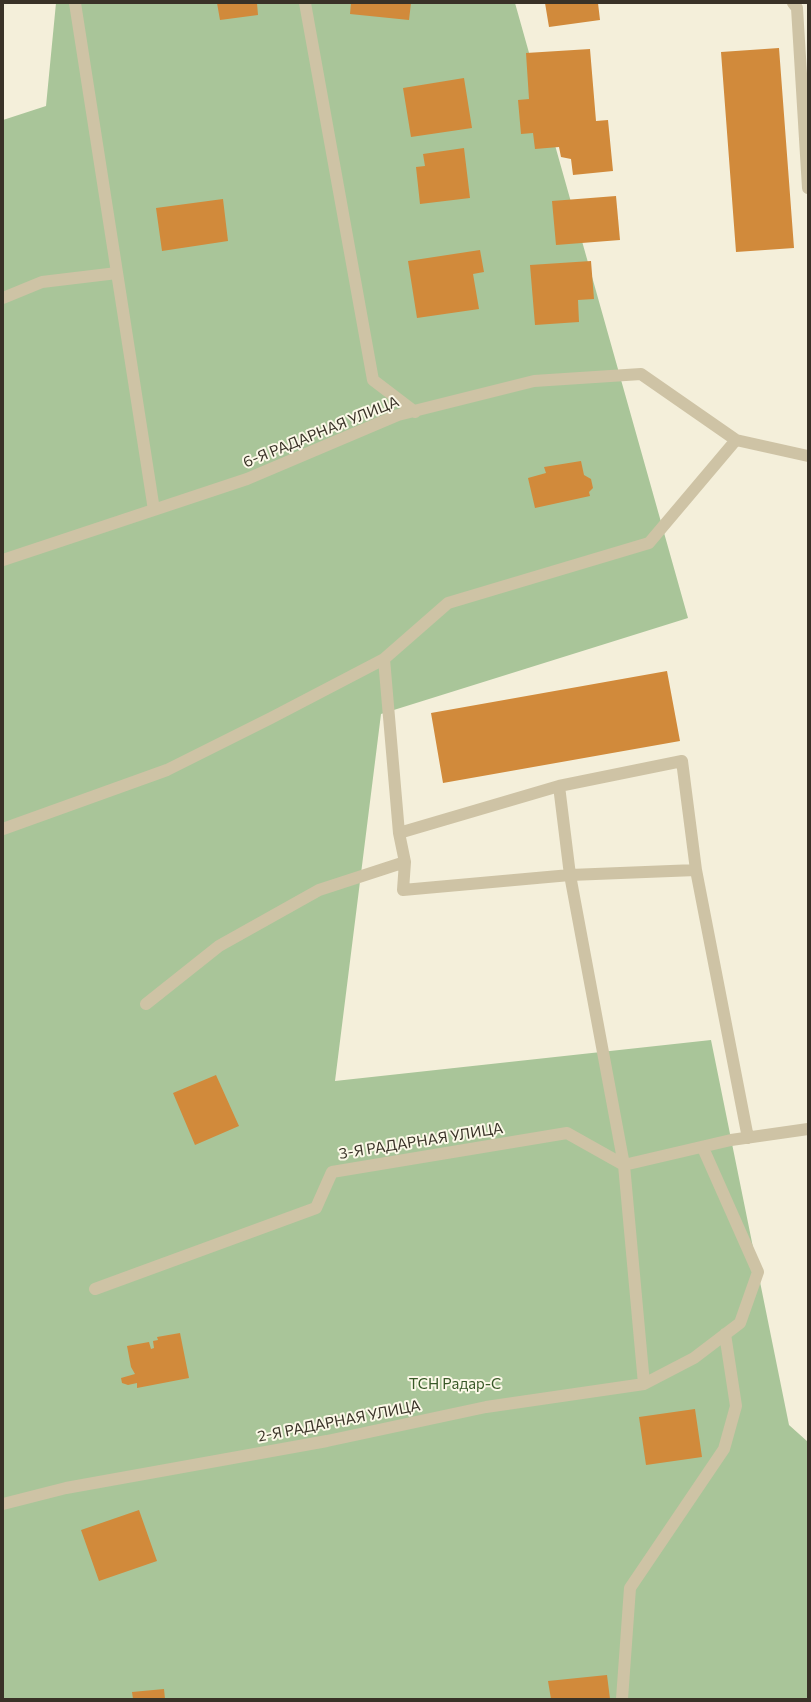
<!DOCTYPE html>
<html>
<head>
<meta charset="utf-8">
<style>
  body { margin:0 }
  #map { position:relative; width:811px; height:1702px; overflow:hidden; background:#f4efda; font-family:Commissioner,sans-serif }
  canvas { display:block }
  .frame { position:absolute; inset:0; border:4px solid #393227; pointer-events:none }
</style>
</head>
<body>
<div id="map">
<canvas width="811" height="1702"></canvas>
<div class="frame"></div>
</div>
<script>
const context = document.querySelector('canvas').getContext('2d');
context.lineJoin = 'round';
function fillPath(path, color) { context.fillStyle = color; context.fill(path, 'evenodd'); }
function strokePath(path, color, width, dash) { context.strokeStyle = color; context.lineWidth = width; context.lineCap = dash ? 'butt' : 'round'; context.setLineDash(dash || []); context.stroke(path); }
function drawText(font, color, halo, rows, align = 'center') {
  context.font = font + ' Commissioner,sans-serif'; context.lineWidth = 4; context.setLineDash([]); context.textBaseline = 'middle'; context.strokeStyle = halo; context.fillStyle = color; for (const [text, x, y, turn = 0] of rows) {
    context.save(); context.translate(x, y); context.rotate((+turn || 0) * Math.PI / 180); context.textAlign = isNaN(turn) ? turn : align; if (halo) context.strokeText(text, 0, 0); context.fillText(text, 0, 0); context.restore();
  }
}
const green = new Path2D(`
  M56,3H515L688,618L381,714L335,1081L711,1040L789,1425L808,1442V1699H3V120L46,106Z`);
const building = new Path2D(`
  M217,3H257L258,15L220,20Z
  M351,3H411L409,20L350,14Z
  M545,3H598L600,20L549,27Z
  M779,48L794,248L736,252L721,52Z
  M590,49L596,121L608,120L613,171L573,175L571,159L561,157L559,147L535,149L533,133L521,134L518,100L529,99L526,53Z
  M464,78L472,128L411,137L403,88Z
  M464,148L470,198L420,204L416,167L425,166L423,154Z
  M616,196L620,240L556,245L552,201Z
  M223,199L228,241L162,251L156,208Z
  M480,250L484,272L473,274L479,309L417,318L408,261Z
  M591,261L594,299L578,300L579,322L535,325L530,265Z
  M581,461L584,475L591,479L593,488L589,492L590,496L535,508L528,478L546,473L544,467Z
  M667,671L680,741L443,783L431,713Z
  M216,1075L239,1126L195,1145L173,1093Z
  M180,1333L189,1378L137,1388V1383L128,1385L122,1383L121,1378L135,1374L131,1367L127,1346L149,1342L151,1349L154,1348L153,1341L158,1340L157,1337Z
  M695,1409L702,1457L646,1465L639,1417Z
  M139,1510L157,1561L99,1581L81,1530Z
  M607,1675L610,1699H551L548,1681Z
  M164,1689L165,1699H133L132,1692Z`);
const minor = new Path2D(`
  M75,3L154,510
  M305,3L373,380L415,412
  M793,3L797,8L808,188
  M3,298L42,282L117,273
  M3,560L247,479L398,415L534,381L641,374L736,440L808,456
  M384,659L399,833L405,862L403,890L570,875L696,870L748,1138
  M559,786L570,875L624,1165L644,1384
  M3,829L167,770L271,718L384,659L448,603L649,543L736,440
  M399,833L559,786L682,761L696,870
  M146,1004L219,946L319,890L405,862
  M95,1289L316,1208L332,1172L567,1133L624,1165L731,1140L808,1129
  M3,1504L66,1488L327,1441L486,1407L644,1384L694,1358L740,1323L758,1272L703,1148
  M622,1699L630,1588L724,1449L736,1406L725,1334`);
const streetNames = [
  ["6-Я РАДАРНАЯ УЛИЦА",321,432,-22],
  ["3-Я РАДАРНАЯ УЛИЦА",421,1141,-9],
  ["2-Я РАДАРНАЯ УЛИЦА",339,1421,-11]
];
const parkNames = [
  ["ТСН Радар-С",455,1384]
];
fillPath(green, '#a9c599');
fillPath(building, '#d18a3b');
strokePath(minor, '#cec3a5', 12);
drawText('15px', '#393227', '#fbf8e7', streetNames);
drawText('15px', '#395928', '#fbf8e7', parkNames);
</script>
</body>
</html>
